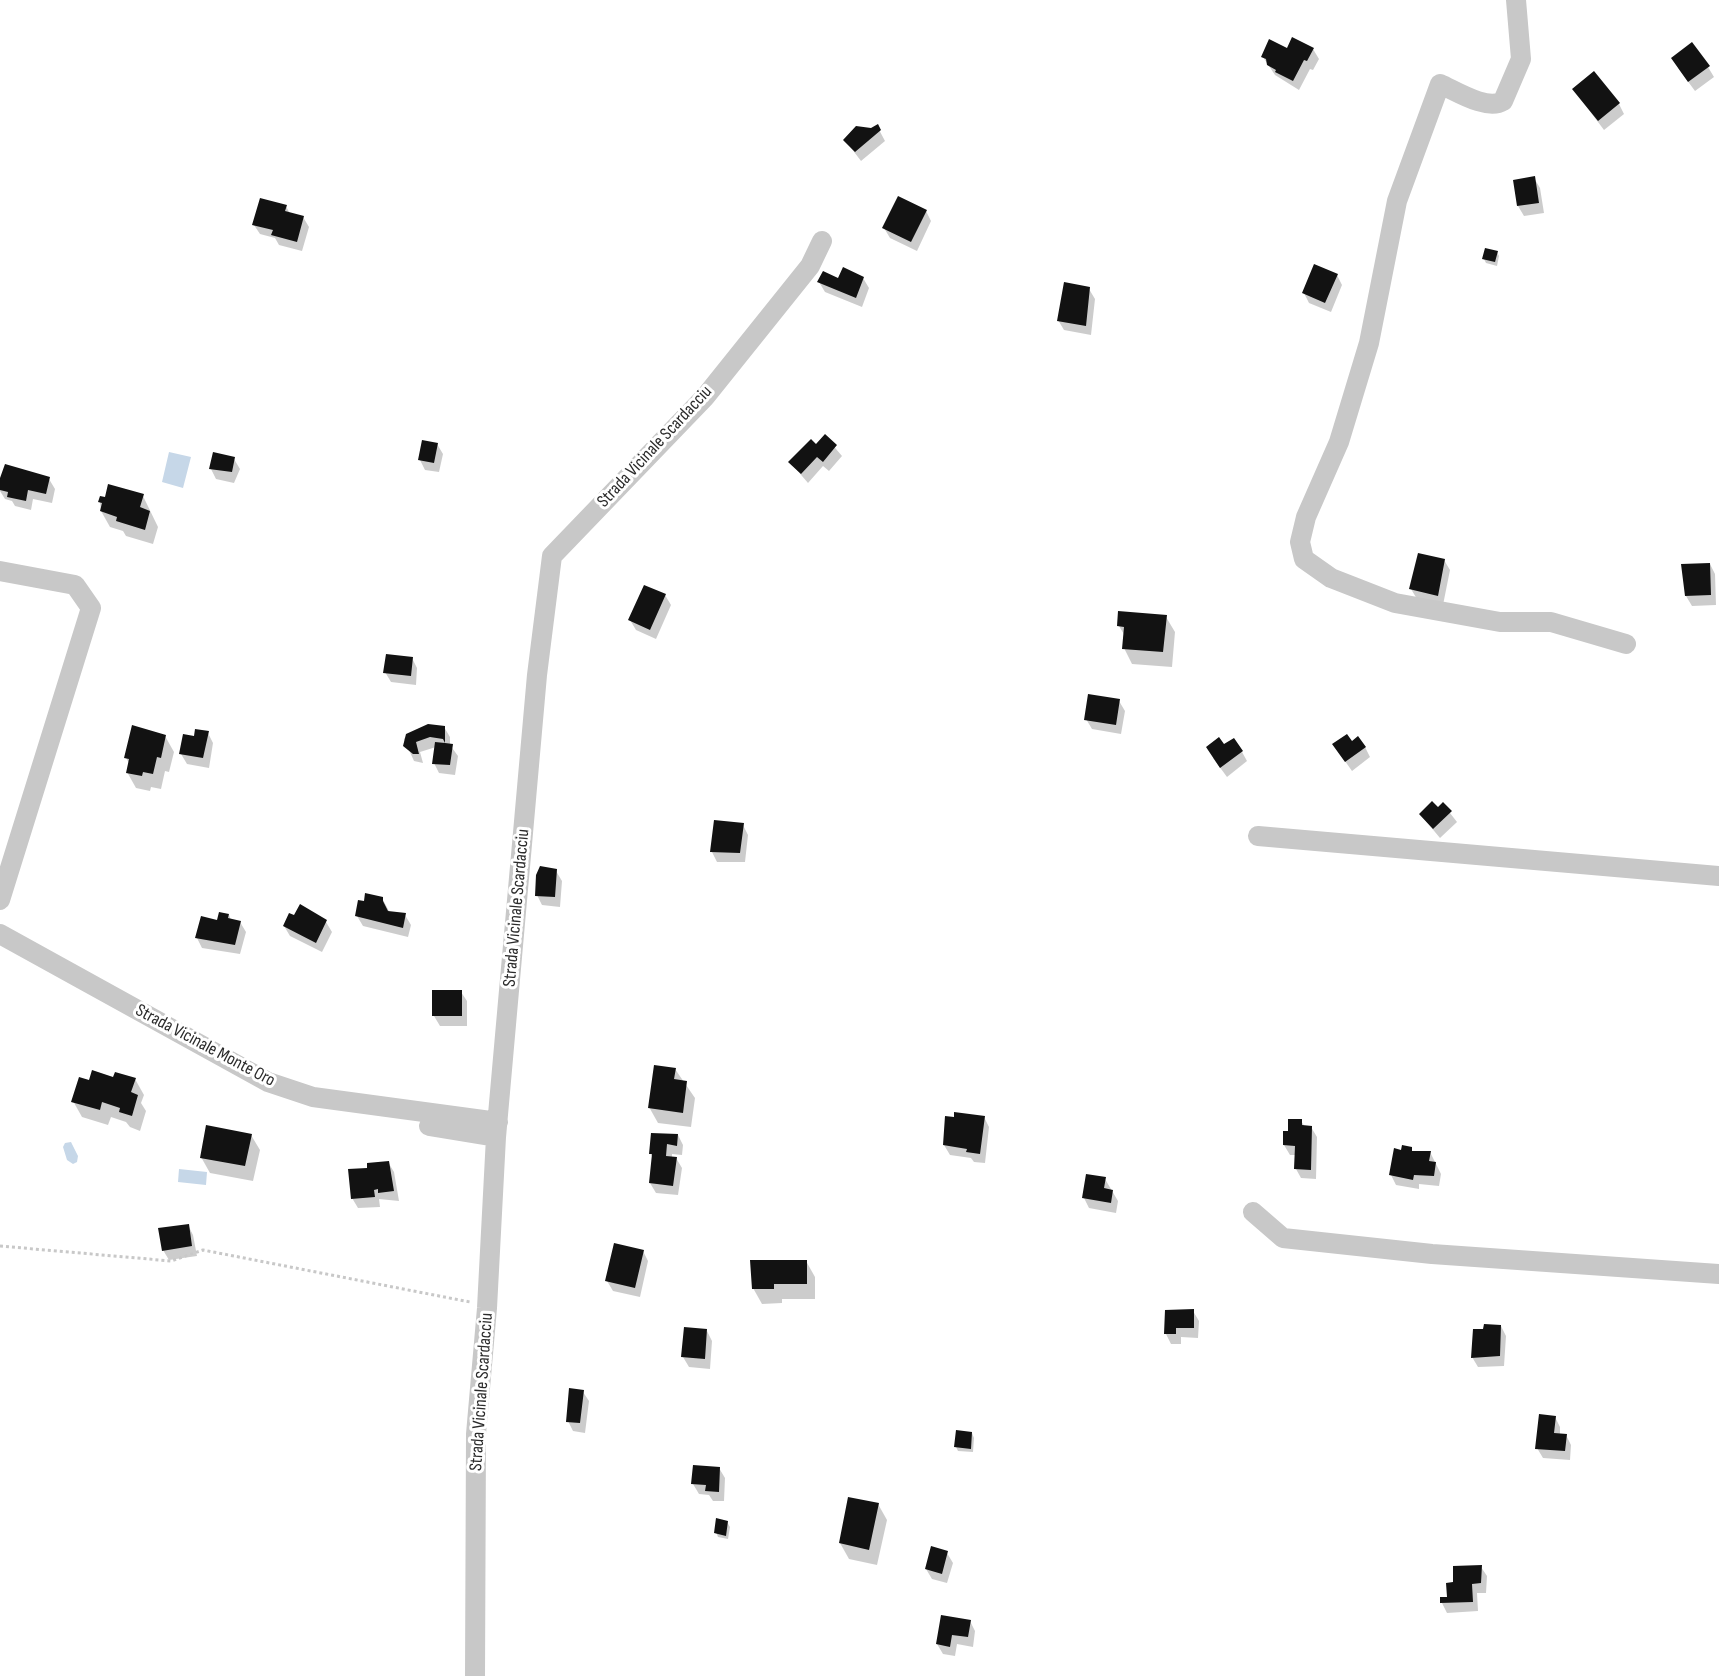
<!DOCTYPE html>
<html>
<head>
<meta charset="utf-8">
<style>
  body { margin:0 }
  canvas { display:block; background:#fff }
</style>
</head>
<body>
<canvas width="1719" height="1676"></canvas>
<script>
const context = document.querySelector('canvas').getContext('2d');
context.lineJoin = 'round';
function fillPath(path, color) { context.fillStyle = color; context.fill(path, 'evenodd'); }
function strokePath(path, color, width, dash) { context.strokeStyle = color; context.lineWidth = width; context.lineCap = dash ? 'butt' : 'round'; context.setLineDash(dash || []); context.stroke(path); }
function drawText(font, color, halo, rows, align = 'center') {
  context.font = font + ' "Sofia Sans Condensed",sans-serif'; context.lineWidth = 6; context.setLineDash([]); context.textBaseline = 'middle'; context.strokeStyle = halo; context.fillStyle = color; for (const [text, x, y, turn = 0] of rows) {
    context.save(); context.translate(x, y); context.rotate((+turn || 0) * Math.PI / 180); context.textAlign = isNaN(turn) ? turn : align; if (halo) context.strokeText(text, 0, 0); context.fillText(text, 0, 0); context.restore();
  }
}
const water = new Path2D(`
  M169,452L191,457L183,488L162,482Z
  M71,1142L78,1156L77,1162L73,1164L67,1160L63,1147L65,1143Z
  M179,1169L207,1172L206,1185L178,1182Z`);
const shadow = new Path2D(`
  M1313,49L1319,59L1313,70L1310,69L1299,90L1275,75L1263,57L1287,50Z
  M1708,67L1714,77L1695,91L1678,68Z
  M1574,90L1619,104L1624,114L1604,130Z
  M877,126L885,141L861,161L845,140Z
  M1534,178L1540,188L1544,213L1524,216L1518,206L1514,181Z
  M286,206L290,214L303,217L309,227L302,251L279,245L275,238L260,234L254,225Z
  M926,211L931,221L917,251L890,238L884,228Z
  M1497,252L1499,256L1497,266L1486,263L1484,259Z
  M1337,275L1342,285L1331,312L1309,303L1304,293Z
  M863,278L869,288L862,307L825,292L819,282Z
  M1089,289L1095,299L1091,335L1064,330L1058,320Z
  M825,436L842,456L829,471L823,466L808,483L790,462L816,446Z
  M437,444L443,454L439,472L425,470L420,460Z
  M234,459L240,469L234,483L216,479L211,469Z
  M49,479L55,489L52,503L33,499L31,510L15,506L12,501L5,499L0,491V486Z
  M143,496L158,527L153,544L126,536L123,531L110,527L101,511L100,502Z
  M1444,560L1450,570L1443,605L1417,599L1411,589Z
  M1710,564L1715,574L1716,605L1692,606L1686,596Z
  M665,595L671,605L656,639L636,630L630,620Z
  M1166,617L1175,632L1172,667L1132,664L1124,648L1125,636L1119,626Z
  M412,658L417,668L416,685L391,682L385,672Z
  M1119,701L1125,711L1121,734L1092,729L1086,719Z
  M444,727L450,737V745L458,756L455,775L439,773L434,763L436,747L420,752L423,763L414,761L404,739L407,735Z
  M208,733L213,743L209,768L187,764L181,754L195,738Z
  M165,736L174,752L169,772L165,771L161,789L151,787L150,791L136,788L127,772L129,763L126,758Z
  M1352,743L1365,747L1370,757L1352,771L1340,754Z
  M1242,752L1247,761L1227,777L1213,758Z
  M1443,804L1457,822L1440,838L1420,814L1438,809Z
  M743,825L748,835L745,862H717L712,852Z
  M556,871L562,881L560,907L542,905L537,895Z
  M382,898L390,913L405,915L411,925L408,937L363,926L357,916Z
  M229,915L231,920L240,922L246,932L240,954L202,948L197,938Z
  M326,922L332,932L322,952L290,936L284,926Z
  M434,992H461L467,1001V1026H440L434,1016Z
  M675,1069L695,1098L691,1127L658,1123L649,1107Z
  M115,1079H135L144,1095L141,1103L146,1111L140,1131L130,1127L126,1122L111,1117L108,1125L82,1117L73,1101Z
  M984,1117L989,1127L985,1163L974,1162L971,1158L950,1155L944,1145Z
  M1301,1121L1305,1127H1311L1317,1137L1316,1179L1301,1178L1296,1169V1155H1290L1284,1145L1289,1132Z
  M251,1135L260,1150L253,1181L210,1173L201,1157Z
  M678,1135L683,1145L682,1155L672,1154V1158H676L682,1168L678,1195L656,1193L650,1183L653,1158L650,1153Z
  M1411,1149L1413,1152H1430L1441,1174L1439,1186L1419,1184V1189L1396,1185L1391,1175L1402,1151Z
  M388,1162L394,1172L399,1201L379,1199L380,1207L358,1208L352,1198L369,1169Z
  M1105,1179L1118,1201L1116,1213L1089,1208L1084,1198Z
  M188,1225L193,1235L197,1256L169,1260L163,1250Z
  M643,1251L648,1261L640,1297L613,1291L607,1281Z
  M806,1261L815,1277V1299H782V1303L762,1304L753,1288Z
  M1193,1311L1199,1321L1198,1338L1181,1337V1344H1171L1166,1334Z
  M1501,1326L1506,1336L1504,1366L1478,1367L1472,1357L1485,1331Z
  M707,1331L712,1341L710,1369L689,1367L683,1357Z
  M583,1392L589,1401L585,1433L573,1431L568,1421Z
  M1555,1417L1560,1427V1435H1566L1571,1445L1570,1460L1543,1458L1537,1448Z
  M972,1433L974,1438L973,1452L958,1451L956,1447Z
  M719,1468L725,1478L724,1501H713L709,1495L699,1494L693,1484Z
  M878,1504L887,1520L877,1565L849,1559L840,1543Z
  M727,1522L730,1527L728,1539L718,1537L716,1532Z
  M947,1553L953,1563L947,1583L932,1579L926,1569Z
  M1481,1567L1487,1576L1486,1593H1477L1478,1611L1447,1613L1442,1603L1448,1599L1455,1584Z
  M970,1621L975,1631L973,1647L957,1644L955,1656L943,1654L937,1644Z`);
const building = new Path2D(`
  M1292,37L1314,48L1307,61L1304,60L1293,81L1275,72L1276,70L1267,65L1266,59L1261,57L1269,39L1287,48Z
  M1692,42L1710,66L1688,82L1671,58Z
  M1594,71L1620,103L1598,121L1572,89Z
  M878,124L881,130L855,152L843,140L856,126L871,128Z
  M1535,176L1539,203L1517,206L1513,180Z
  M898,196L927,210L911,242L882,228Z
  M260,198L287,205L285,211L304,216L297,242L271,235L273,230L252,225Z
  M1485,248L1498,251L1495,262L1482,259Z
  M1314,264L1338,274L1325,303L1302,293Z
  M843,267L864,277L856,298L817,282L823,271L838,278Z
  M1064,282L1090,287L1086,326L1057,321Z
  M825,434L837,445L823,462L817,457L801,474L788,462L811,439L816,444Z
  M422,440L438,443L434,463L418,460Z
  M213,452L235,457L232,472L209,469Z
  M5,464L50,477L46,494L28,490L26,501L7,497L8,492L0,490V478Z
  M108,484L144,494L140,507L150,511L145,530L116,521L117,517L100,511L102,503L98,502L100,496L105,497Z
  M1418,553L1445,559L1438,596L1409,589Z
  M1710,563L1711,595L1685,596L1681,564Z
  M644,585L666,594L650,630L628,620Z
  M1118,611L1167,615L1163,652L1122,649L1124,627L1117,626Z
  M386,654L413,657L411,676L383,673Z
  M1088,694L1120,699L1116,725L1084,720Z
  M428,724L445,726V743L453,744L450,765L432,764L435,742L445,743L443,739L430,737L416,742L419,754H413L403,746L406,734Z
  M132,725L166,735L161,758L157,757L153,774L143,772L142,776L126,773L129,759L124,758Z
  M195,729L209,731L203,758L179,754L183,734L194,736Z
  M1347,734L1352,741L1358,736L1366,747L1345,762L1332,744Z
  M1219,737L1224,744L1234,738L1243,751L1220,768L1206,747Z
  M1432,801L1438,807L1443,802L1452,811L1433,829L1419,814Z
  M714,820L744,823L740,853L710,852Z
  M540,866L557,869L555,897L535,896L536,875Z
  M365,893L383,897V901L388,911L406,913L403,928L355,916L358,900L364,901Z
  M300,904L327,920L316,943L283,926L289,913L294,915Z
  M219,912L229,914L228,918L241,921L235,945L195,938L201,916L217,920Z
  M432,990H462V1016H432Z
  M654,1065L676,1068L674,1079L687,1081L683,1113L648,1108Z
  M92,1070L113,1077L115,1072L136,1078L131,1092L138,1095L132,1116L119,1112L120,1108L102,1102L100,1110L71,1102L79,1077L89,1080Z
  M954,1112L985,1116L980,1154L966,1152L967,1149L943,1145L945,1116L954,1117Z
  M1288,1119H1302V1125L1312,1126L1311,1170L1294,1169L1295,1146L1283,1145V1131H1288Z
  M206,1125L252,1134L245,1166L200,1158Z
  M651,1133L678,1134L677,1146L667,1144L666,1156L677,1157L673,1186L649,1183L652,1154H649Z
  M1402,1145L1412,1147V1151H1431L1429,1161L1436,1162L1434,1176L1414,1175L1413,1180L1389,1175L1394,1148L1401,1150Z
  M389,1161L394,1191L378,1193V1189L374,1190L375,1197L351,1199L348,1169L367,1168V1163Z
  M1086,1174L1106,1177L1104,1188L1113,1190L1111,1203L1082,1198Z
  M189,1224L192,1246L162,1251L158,1228Z
  M614,1243L644,1250L635,1288L605,1281Z
  M750,1260H807V1284H774V1289H752Z
  M1194,1309V1328H1176V1334H1164L1165,1310Z
  M1484,1324L1501,1325L1500,1356L1471,1358L1473,1329H1483Z
  M684,1327L707,1329L705,1359L681,1357Z
  M569,1388L584,1390L580,1423L566,1422Z
  M1539,1414L1556,1416L1554,1433L1567,1434L1565,1451L1535,1449Z
  M956,1430L972,1432L971,1449L954,1447Z
  M693,1465L720,1467L719,1492L705,1491L706,1485L691,1484Z
  M848,1497L879,1503L869,1550L839,1543Z
  M716,1518L728,1521L726,1536L714,1533Z
  M931,1546L948,1551L942,1574L925,1569Z
  M1482,1565L1481,1583L1472,1584L1473,1602L1440,1603V1597H1447L1446,1583L1453,1582V1566Z
  M941,1615L971,1620L968,1637L952,1635L950,1647L936,1644Z`);
const path = new Path2D(`
  M0,1246L171,1261L203,1250L470,1302`);
const minor = new Path2D(`
  M1516,0L1521,59L1503,101C1487,111 1456,91 1440,84L1397,201L1369,343L1339,442L1306,517L1300,542L1304,559L1331,578L1395,603L1500,622H1551L1626,644
  M0,571L75,585L91,608L0,900
  M1258,836L1719,876
  M0,934L268,1082L313,1097L498,1122
  M429,1126L496,1137
  M1253,1212L1283,1238L1432,1254L1719,1274
  M475,1676L476,1434L487,1308L496,1137L537,675L552,556L705,397L810,266L822,241`);
const streetNames = [
  ["Strada Vicinale Scardacciu",655,447,-47],
  ["Strada Vicinale Scardacciu",517,908,-85],
  ["Strada Vicinale Monte Oro",205,1046,28],
  ["Strada Vicinale Scardacciu",482,1392,-86]
];
fillPath(water, '#c6d7e8');
fillPath(shadow, '#0003');
fillPath(building, '#121212');
strokePath(path, '#c8c8c8', 3, [3, 3]);
strokePath(minor, '#c8c8c8', 20);
drawText('18px', '#2b2b2b', '#fff', streetNames);
</script>
</body>
</html>
